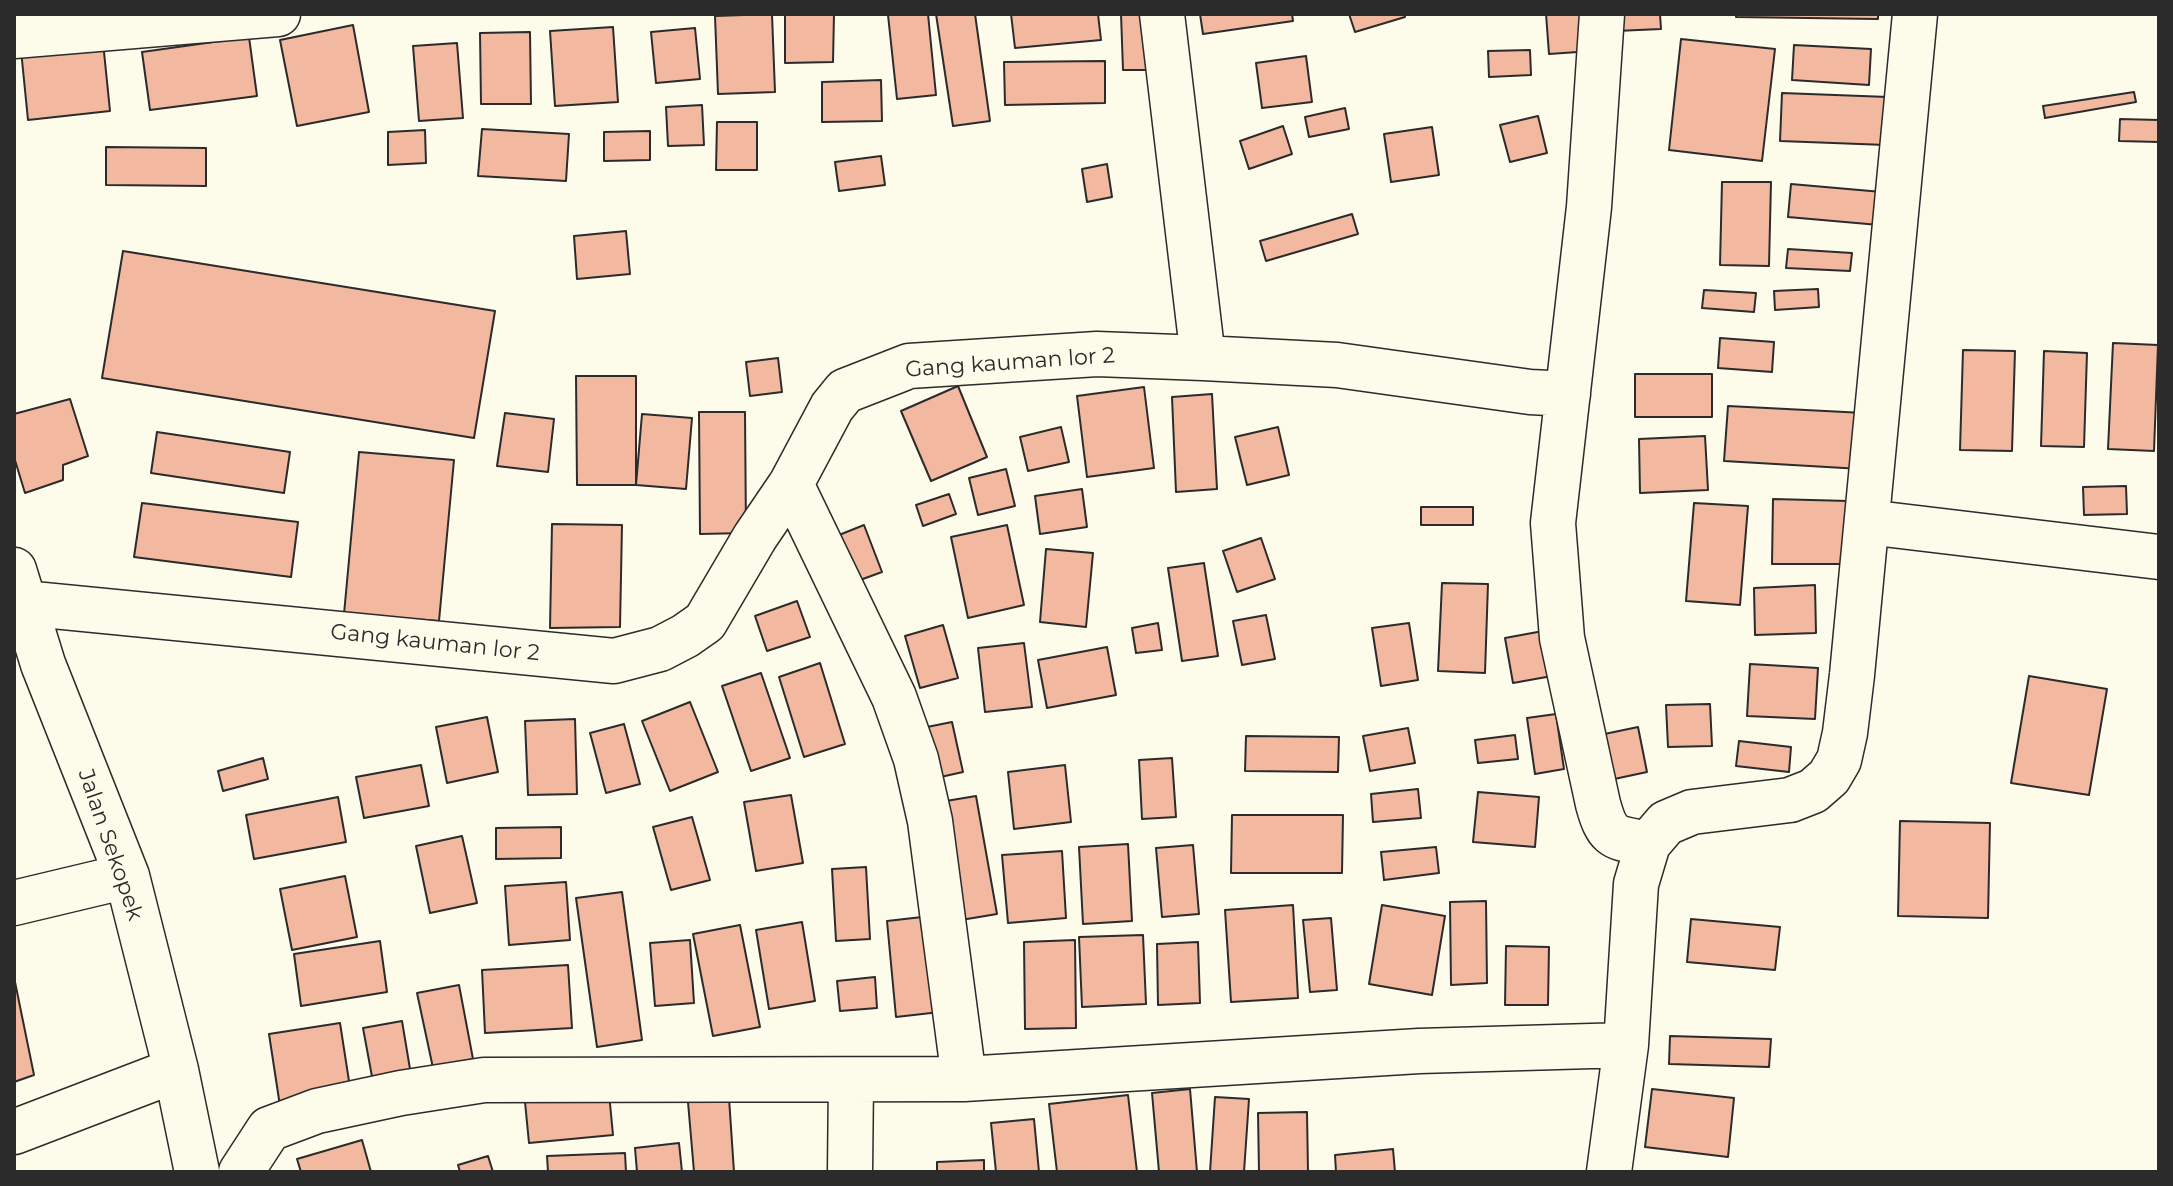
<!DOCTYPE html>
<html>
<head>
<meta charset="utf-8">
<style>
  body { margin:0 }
  #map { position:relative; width:2173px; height:1186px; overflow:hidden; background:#fdfbea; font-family:Montserrat,sans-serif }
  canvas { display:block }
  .frame { position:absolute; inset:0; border:16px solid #2b2b2b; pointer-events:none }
</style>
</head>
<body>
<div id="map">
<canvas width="2173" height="1186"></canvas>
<div class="frame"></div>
</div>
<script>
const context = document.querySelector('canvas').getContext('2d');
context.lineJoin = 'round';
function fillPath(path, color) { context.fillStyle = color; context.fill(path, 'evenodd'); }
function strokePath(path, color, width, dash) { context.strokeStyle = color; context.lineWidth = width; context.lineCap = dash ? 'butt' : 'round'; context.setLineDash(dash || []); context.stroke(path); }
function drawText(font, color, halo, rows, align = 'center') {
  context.font = font + ' Montserrat,sans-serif'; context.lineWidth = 6; context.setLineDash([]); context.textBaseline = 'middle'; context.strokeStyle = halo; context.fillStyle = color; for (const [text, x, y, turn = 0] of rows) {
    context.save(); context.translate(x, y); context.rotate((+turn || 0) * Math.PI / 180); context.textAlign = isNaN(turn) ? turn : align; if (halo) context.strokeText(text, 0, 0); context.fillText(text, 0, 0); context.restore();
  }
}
const building = new Path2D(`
  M772,14L775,92L718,94L715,16Z
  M785,14H834L833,62L785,63Z
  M901,14H928L936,95L897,99L888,15Z
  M936,14H975L990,121L953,126Z
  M1011,14H1098L1101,40L1015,48Z
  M1121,14H1158L1159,70H1123Z
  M1200,14H1292L1293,21L1203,34Z
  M1349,14H1405V17L1355,32Z
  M1546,14H1589L1592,51L1549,54Z
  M1615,14H1660L1661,29L1616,31Z
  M1736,14H1878V19L1736,17Z
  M353,25L369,112L297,126L280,40Z
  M613,27L618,102L555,106L550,31Z
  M695,28L700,79L656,83L651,32Z
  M530,32L531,104H481L480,33Z
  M249,37L257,96L150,110L142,52Z
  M1681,39L1775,49L1762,161L1669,150Z
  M103,42L110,111L28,120L21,50Z
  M457,43L463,118L419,121L413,46Z
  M1794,45L1871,49L1869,85L1792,80Z
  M1530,50L1531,75L1489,77L1488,51Z
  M1306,56L1312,102L1262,108L1256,63Z
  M1105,61V103L1005,105L1004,62Z
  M881,80L882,121L822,122V82Z
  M2134,92L2136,102L2045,118L2043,106Z
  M1782,93L1888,97L1886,145L1780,141Z
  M702,105L704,145L668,146L666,107Z
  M1345,108L1349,129L1309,137L1305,117Z
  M1538,116L1547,153L1510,162L1500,125Z
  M2120,119L2159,120V142L2119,141Z
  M717,122H757V170H716Z
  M1283,126L1292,154L1249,169L1240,141Z
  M1432,127L1439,175L1391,182L1384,134Z
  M482,129L569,134L566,181L478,176Z
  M425,130L426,163L388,165V132Z
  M650,131V160L604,161V132Z
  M106,147L206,148V186L106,185Z
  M881,156L885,185L839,191L835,162Z
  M1107,164L1112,197L1087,202L1082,169Z
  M1722,182H1771L1769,266L1720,265Z
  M1791,184L1882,192L1879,225L1788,217Z
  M1352,214L1358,234L1266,261L1260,241Z
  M626,231L630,274L577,279L574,236Z
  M1788,249L1852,253L1850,271L1786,268Z
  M123,251L495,311L474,438L102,378Z
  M1818,289L1819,307L1775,310L1774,291Z
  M1704,290L1756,293L1754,312L1702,308Z
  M1720,338L1774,342L1772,372L1718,368Z
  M2113,343L2158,345L2154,451L2108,449Z
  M1963,350L2015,351L2012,451L1960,450Z
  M2044,351L2087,353L2084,447L2041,446Z
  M778,358L782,392L750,396L746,362Z
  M1635,374H1712V417H1635Z
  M576,376H636V485H577Z
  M958,386L987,457L931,481L901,411Z
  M1144,387L1154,468L1087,477L1077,396Z
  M1212,394L1217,489L1176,492L1172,397Z
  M70,399L88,456L63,465V480L25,493L14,457V414Z
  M1728,406L1864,413L1861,469L1724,461Z
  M699,412H745L746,533L700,534Z
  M505,413L554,419L548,472L497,466Z
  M642,414L692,418L686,489L636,485Z
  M1061,427L1069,462L1028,471L1020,437Z
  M1278,427L1289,475L1247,485L1235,437Z
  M157,432L290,452L284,493L151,473Z
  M1705,436L1708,490L1640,493L1639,439Z
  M359,452L454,460L439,621L344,614Z
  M1006,469L1015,506L978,515L969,478Z
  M2126,486L2127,514L2084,515L2083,487Z
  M1082,489L1087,527L1040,534L1035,496Z
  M949,494L956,514L923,526L916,505Z
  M1773,499L1849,501L1847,564H1772Z
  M142,503L298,522L291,577L134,557Z
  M1694,503L1748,506L1740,605L1686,601Z
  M1421,507H1473V525H1421Z
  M552,524L622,525L620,627L550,628Z
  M864,525L882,572L841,587L824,541Z
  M1007,525L1024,605L968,618L951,537Z
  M1261,538L1275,579L1237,592L1223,551Z
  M1046,549L1093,553L1086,627L1040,622Z
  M1204,563L1218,656L1182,661L1168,568Z
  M1442,583L1488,584L1485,673L1438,671Z
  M1815,585L1816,633L1755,635L1754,588Z
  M797,601L810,637L767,651L755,616Z
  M1266,615L1275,659L1242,665L1233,621Z
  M1158,623L1162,650L1136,653L1132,628Z
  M1409,623L1418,680L1381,686L1372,628Z
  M943,625L958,678L920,688L905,636Z
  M1543,631L1552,676L1513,683L1505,638Z
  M1024,643L1032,707L985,712L978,648Z
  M1107,647L1116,695L1047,708L1038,660Z
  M820,663L845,744L804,757L779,677Z
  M1750,664L1818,668L1815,719L1747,716Z
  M761,673L790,758L751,771L722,686Z
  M2029,676L2107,689L2089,795L2011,783Z
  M690,702L718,772L670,791L642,721Z
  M1710,704L1712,746L1668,747L1666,705Z
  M1556,714L1564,769L1535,774L1527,718Z
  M487,717L498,772L447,783L436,727Z
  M575,719L577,794L528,795L525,721Z
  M952,722L963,772L927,780L917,729Z
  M624,724L640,784L606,793L590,733Z
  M1638,727L1647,772L1605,781L1595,736Z
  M1408,728L1415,763L1370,771L1363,736Z
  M1515,735L1518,759L1478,763L1475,740Z
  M1246,736L1339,737L1338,772L1245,771Z
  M1739,741L1791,747L1789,772L1736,766Z
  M263,758L268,779L223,791L218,771Z
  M1172,758L1176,817L1142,819L1139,760Z
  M421,765L429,806L364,818L356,777Z
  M1065,765L1071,822L1014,829L1008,772Z
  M1418,789L1421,818L1373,822L1371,794Z
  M1478,792L1539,797L1535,847L1473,842Z
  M791,795L803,863L756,871L744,802Z
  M976,796L997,914L955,921L934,803Z
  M338,797L346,842L254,859L246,815Z
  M1232,815H1343L1342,873H1231Z
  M692,817L710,880L671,890L653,827Z
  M1900,821L1990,823L1988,918L1898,916Z
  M561,827V858L496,859V828Z
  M462,836L477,903L430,913L416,846Z
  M1128,844L1132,921L1083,924L1079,847Z
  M1193,845L1199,914L1162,917L1156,848Z
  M1436,847L1439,873L1384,880L1381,852Z
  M1062,851L1066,918L1008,923L1002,855Z
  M866,867L870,939L836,941L832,869Z
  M345,876L357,937L292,950L280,889Z
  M566,882L570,940L509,945L505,886Z
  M622,892L642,1040L597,1047L576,898Z
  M1486,901L1487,983L1451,985L1450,902Z
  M1293,905L1298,998L1231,1002L1225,910Z
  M1382,905L1445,916L1432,995L1369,984Z
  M931,916L940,1012L896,1017L887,921Z
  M1331,918L1337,990L1310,992L1303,920Z
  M1691,919L1780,927L1775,970L1687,962Z
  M802,922L815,1001L769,1009L756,930Z
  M740,925L760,1027L713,1036L693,934Z
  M1143,935L1146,1004L1082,1007L1079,937Z
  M690,940L694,1003L655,1006L650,943Z
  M1075,940L1076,1028L1025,1029L1024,942Z
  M380,941L387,992L301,1006L294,954Z
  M1198,942L1200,1003L1158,1005L1157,944Z
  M1506,946L1549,947L1548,1005H1505Z
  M568,965L572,1028L485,1033L482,970Z
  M14,977L34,1075L14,1082Z
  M875,977L877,1008L840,1011L837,981Z
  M459,985L473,1059L433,1068L417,993Z
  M402,1021L411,1075L373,1082L363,1028Z
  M340,1023L351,1094L280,1106L269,1034Z
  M1670,1036L1771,1039L1769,1067L1669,1064Z
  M1190,1089L1197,1172H1159L1152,1093Z
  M1652,1089L1734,1098L1728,1157L1645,1147Z
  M609,1093L613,1135L529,1143L525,1102Z
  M1128,1095L1137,1172H1057L1049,1104Z
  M1215,1097L1249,1099L1244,1172H1210Z
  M729,1098L734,1172H694L688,1102Z
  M1307,1112L1308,1172H1259L1258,1113Z
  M1034,1119L1039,1172H996L991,1123Z
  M362,1140L371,1172H301L297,1159Z
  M679,1143L682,1172H637L635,1148Z
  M1393,1149L1395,1172H1336L1335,1155Z
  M625,1153L626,1172H548L547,1156Z
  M488,1156L493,1172H460L458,1165Z
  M984,1160V1172H937V1162Z`);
const minor = new Path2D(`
  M1162,14L1203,358
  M1602,14L1589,207L1553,523L1562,638L1598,804C1608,840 1614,837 1648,844
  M14,36L278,14
  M791,484L894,697L916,759L930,821L964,1079
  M1867,522L2159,557
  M14,570L43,664L127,876L176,1070L197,1172
  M23,603L614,661L660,649L685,636L705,622L755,537L791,484L832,407L845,391L909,366L1097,354L1203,358L1337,365L1530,392L1568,394
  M14,903L127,876
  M14,1132L176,1070
  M241,1172L269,1129L317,1111L401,1093L484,1080L964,1079L1419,1051L1626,1045
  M850,1172L851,1080
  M1609,1172L1626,1045L1636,884L1648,844L1666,823L1692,812L1790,800L1813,791L1829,777L1839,760L1845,733L1852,675L1915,14`);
const streetNames = [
  ["Gang kauman lor 2",1010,363,-4],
  ["Gang kauman lor 2",435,643,6],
  ["Jalan Sekopek",110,845,71]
];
fillPath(building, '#f2b8a0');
strokePath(building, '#2b2b2b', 2);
strokePath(minor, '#2b2b2b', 47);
strokePath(minor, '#fdfbea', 44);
drawText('22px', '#2b2b2b', '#fdfbea', streetNames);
</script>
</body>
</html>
